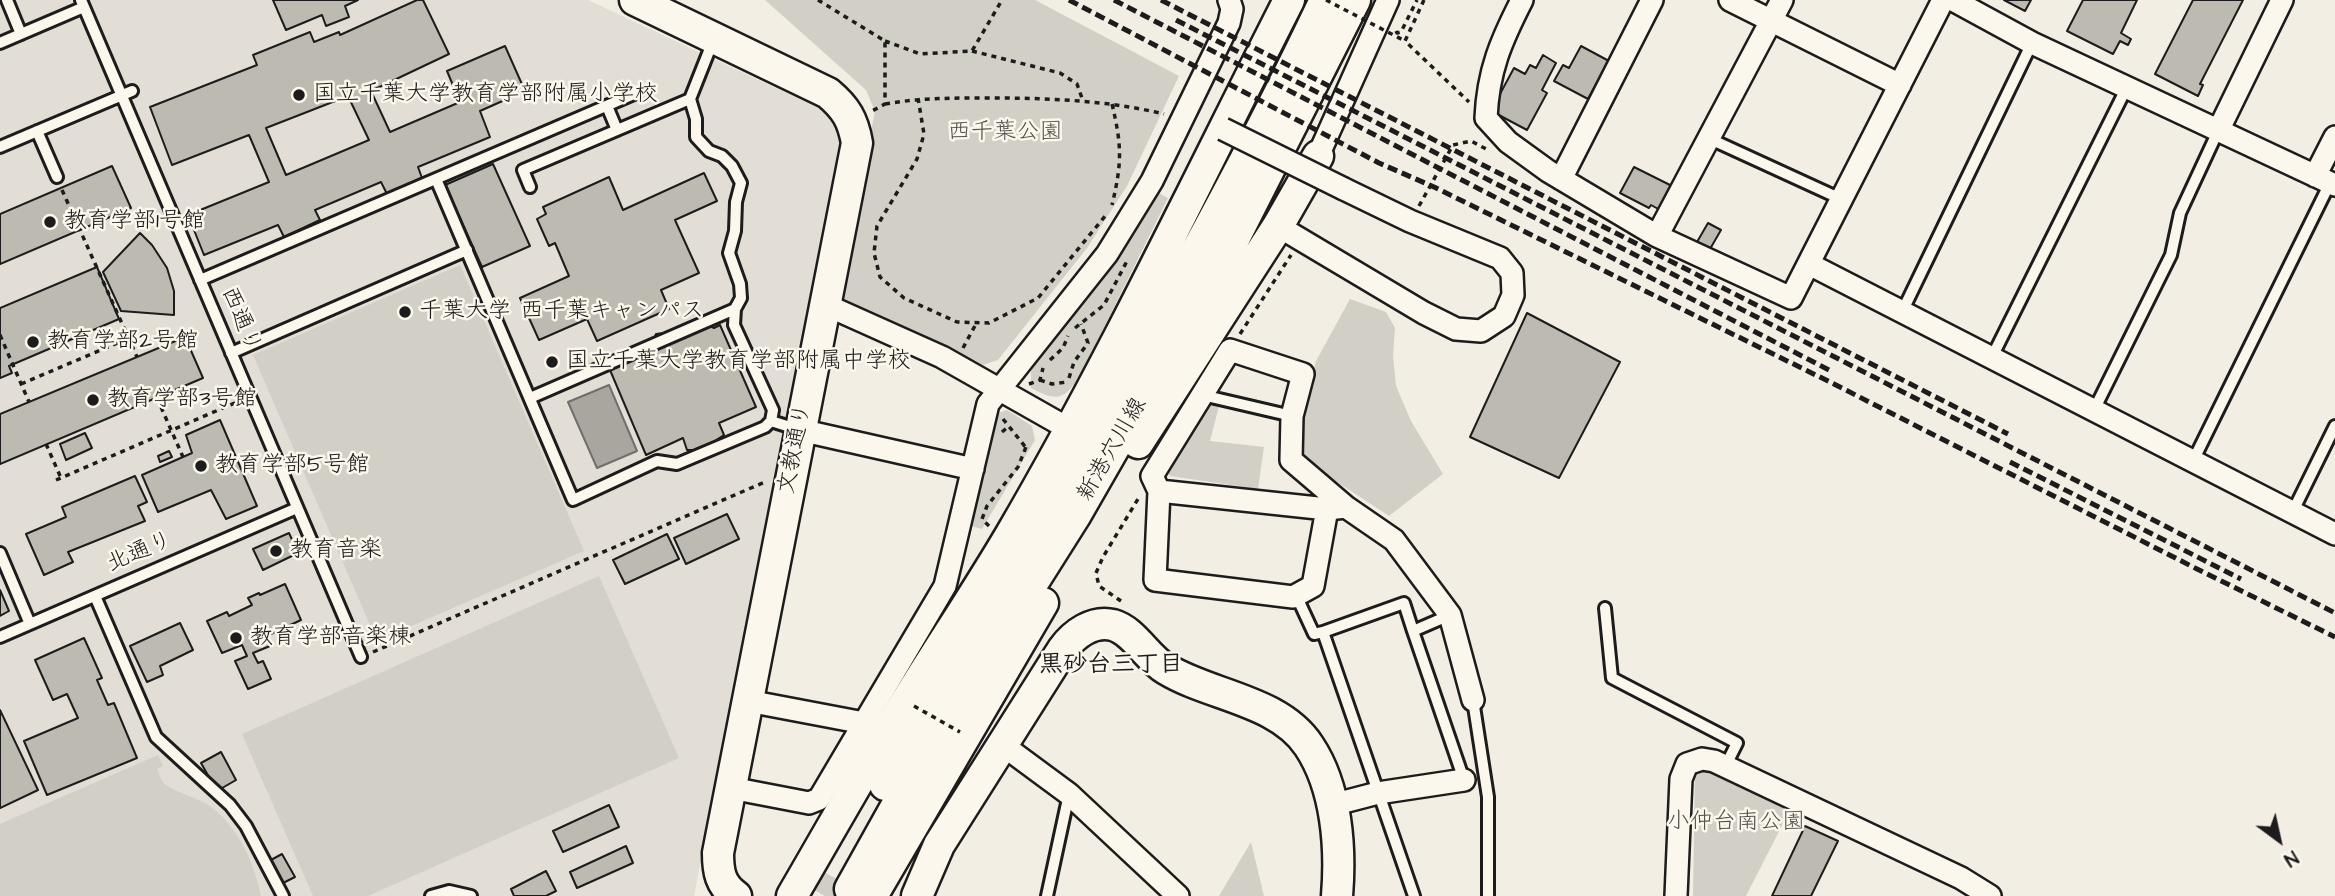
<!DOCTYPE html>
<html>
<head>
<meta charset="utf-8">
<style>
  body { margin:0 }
  #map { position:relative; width:2335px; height:896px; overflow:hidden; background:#f2eee4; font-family:"Architects Daughter",sans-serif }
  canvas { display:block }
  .north { position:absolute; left:2244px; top:805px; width:70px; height:70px; -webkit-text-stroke:5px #fbf7ec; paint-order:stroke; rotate:147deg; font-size:19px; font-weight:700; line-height:28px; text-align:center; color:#1c1c1c }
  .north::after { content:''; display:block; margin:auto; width:24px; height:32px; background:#1c1c1c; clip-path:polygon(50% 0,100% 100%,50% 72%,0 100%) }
</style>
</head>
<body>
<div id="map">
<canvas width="2335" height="896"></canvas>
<div class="north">N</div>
</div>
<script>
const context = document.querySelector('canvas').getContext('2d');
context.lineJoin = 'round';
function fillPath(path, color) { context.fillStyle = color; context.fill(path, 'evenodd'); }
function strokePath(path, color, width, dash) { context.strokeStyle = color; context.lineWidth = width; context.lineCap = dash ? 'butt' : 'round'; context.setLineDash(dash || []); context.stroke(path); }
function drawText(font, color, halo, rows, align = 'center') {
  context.font = font + ' "Architects Daughter","Klee One",sans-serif'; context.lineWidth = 5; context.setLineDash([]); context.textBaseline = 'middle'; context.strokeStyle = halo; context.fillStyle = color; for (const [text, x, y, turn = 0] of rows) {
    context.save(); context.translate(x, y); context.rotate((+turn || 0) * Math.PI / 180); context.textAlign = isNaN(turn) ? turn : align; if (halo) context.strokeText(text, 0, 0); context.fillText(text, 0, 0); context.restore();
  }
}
const built = new Path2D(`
  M0,0H588L827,112L843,147L694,896H0Z`);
const green = new Path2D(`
  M765,0H1035L1179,76L1127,186L1087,248L998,360L983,365L838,300L875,111L866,90Z
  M1153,190L1168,198L1080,376C1064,400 1057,402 1031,388V371L1112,263Z
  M460,265L584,551L377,641L253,355Z
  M1350,299L1386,312L1395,328L1393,356L1396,386L1411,421L1443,474L1389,516L1296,455V435L1316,361Z
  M1213,403L1219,406L1210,441L1264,447L1258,489L1170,476L1166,468L1203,407Z
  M1007,410L1032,426L1035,440L982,529L964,524L988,417Z
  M599,576L679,758L368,896H313L242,734Z
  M158,755L163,766L157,769C159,773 161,781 165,784C169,789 196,798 205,803C237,823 253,860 261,896H0V824Z
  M1708,765L1793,804L1746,896H1693L1695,772Z
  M1251,842L1264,896H1219Z`);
const water = new Path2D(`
  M609,385L637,451L597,468L568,402Z`);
const building = new Path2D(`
  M273,0H358L345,6L349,17L326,26L322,15L286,30Z
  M417,0H423L449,54L371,91L390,132L460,102L447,71L505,46L525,91L480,111L490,137L418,167L422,178L387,194L381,182L315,210L320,220L284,237L278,225L204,255L188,215L269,182L249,135L172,165L150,107L257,65L253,55L310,32L314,42L339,32L340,35ZM348,96L369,140L286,175L266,128Z
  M2004,0H2031L2025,11Z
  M2083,0H2137L2121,33L2131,39L2128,45L2120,41L2113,54L2067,31Z
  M2193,0H2243L2200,84L2203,85L2198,96L2155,74Z
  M1581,46L1609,61L1588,99L1554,81L1563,65L1569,68Z
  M1543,55L1556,63L1542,90L1547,93L1527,130L1495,113L1498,107L1494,105L1514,68L1525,74L1530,65L1536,68Z
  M493,164L530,246L482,267L445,185Z
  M112,166L131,208L0,264V214Z
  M1634,167L1672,186L1660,210L1651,205L1649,208L1620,193Z
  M704,173L717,201L675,220L699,273L661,290L669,309L597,341L587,319L539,340L520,298L569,276L555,243L549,246L537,219L546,214L543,207L609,177L623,210Z
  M1708,223L1721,230L1710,249L1697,242Z
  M140,233L152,245L167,268L174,291V315L121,311L103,272Z
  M97,267L119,319L9,366L12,373L0,378V308Z
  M1527,313L1620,362L1559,478L1470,437Z
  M702,322L714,328L720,325L756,407L719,423L724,435L701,450H687L683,438L646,455L610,370L615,368L619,356L653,341L656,334L664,333L667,336Z
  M185,337L203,378L0,464V414Z
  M220,420L257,506L226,519L211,490L158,512L142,475L192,453L186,435Z
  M85,433L92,448L66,460L60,444Z
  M169,451L172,457L160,462L158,456Z
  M135,476L147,502L138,506L145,521L68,552L73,562L44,575L26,534L66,517L62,507Z
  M727,514L739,539L686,564L674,538Z
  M289,533L298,553L263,570L253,549Z
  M667,534L679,559L625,584L613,560Z
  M285,584L301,620L271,634L270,630L255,637L259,644L267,640L270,646L253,653L258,663L263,661L271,679L248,689L235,661L247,656L242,645L222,653L207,621L227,612L229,616L252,605L248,598L259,593L260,595Z
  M0,590L9,611L0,616Z
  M180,623L193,650L160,666L163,675L147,682L130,646Z
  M84,638L102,678L97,680L108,705L114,703L137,758L47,795L24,741L78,718L67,694L53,700L35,660Z
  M0,710L38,790L0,808Z
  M221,752L236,780L217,791L201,763Z
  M609,805L619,827L563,852L553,831Z
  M1805,826L1838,841L1811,896H1772Z
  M626,846L633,863L577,888L570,872Z
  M282,854L295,877L281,884L269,861Z
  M546,871L556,891L546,896H514L511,889Z`);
const secondaryTunnel = new Path2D(`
  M825,896L835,878`);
const path = new Path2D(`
  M818,0L885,41V104L872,111
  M1424,0L1405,41L1469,102
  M1396,31L1397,33L1401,32L1417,0
  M885,41L920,54L972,51L1002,0
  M972,51L1060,73L1077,84L1083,101
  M918,98L924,134L917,159L877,226L874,253L880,277L904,298L957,322L989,323L1038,298L1106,215
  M885,104C919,98 952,98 987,98C1047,98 1106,100 1164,114
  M1112,104C1122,146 1122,163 1112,205
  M62,190L137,357
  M1419,206L1453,145L1471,141L1488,150
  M1075,328L1104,305L1127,261
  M1240,334L1291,255
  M0,335L29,402
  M963,348L977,322
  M1050,360L1063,348L1068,336
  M1069,378L1074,362L1088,343L1081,324
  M1040,380L1052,384L1067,382
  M21,384L129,338
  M1029,384L1040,380L1043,368
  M157,398L183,457
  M1003,419L1027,449
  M1002,432L1009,426
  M46,444L61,478
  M56,480L237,402
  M989,526L982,519L987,506L1018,467L1026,447
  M1121,601L1099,586L1096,573L1103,557L1138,499
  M373,652L767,481`);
const lane = new Path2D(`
  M7,0L21,34
  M81,0L361,657
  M0,43L84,7
  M690,99L696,119V137L709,151L722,156L732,166L741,183L736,202L735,231L729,253L740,284L741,298L735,309L734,325L773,410L771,421
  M607,106L617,130
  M37,131L57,177
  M1708,138L1841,199
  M0,147L132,91
  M436,179L573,500L657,461L677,464L765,427L771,421L790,427
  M530,187L523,170L690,99L713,41
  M200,280L634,94
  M1902,312L2032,43
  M231,353L467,250
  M1991,359L2127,87
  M1202,395L1292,416
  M530,398L735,309
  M2094,410L2171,255L2180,213L2219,129
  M2193,461L2330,183
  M2292,513L2335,426
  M0,553L30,624
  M1296,595L1314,634L1323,632
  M95,596L156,737L230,805L246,826L283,896
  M1605,608L1612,678L1737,743L1725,767
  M1450,615L1413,631L1464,780
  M1413,631L1404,603L1323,632L1414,896
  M0,637L297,508
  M1473,700L1488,797V896
  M431,896L449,891L471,896
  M1047,896L1069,794`);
const street = new Path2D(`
  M1522,0C1501,41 1488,71 1486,118L1508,142L1548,171L1657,236L1791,298L1943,0
  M1730,0L1900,85
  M1953,0L2032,43L2335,185
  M2219,129L2282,0
  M1318,156L1388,0
  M2315,176L2335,137
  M1561,179L1652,0
  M1278,226L1424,313L1456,329L1481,331L1504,316L1513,295L1512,273L1500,258L1410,221L1344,189
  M1657,236L1782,0
  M1809,264L2335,534
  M826,305L942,357L1069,429
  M800,430L973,469
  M1159,491L1152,476L1230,350L1303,374L1292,416L1291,460L1346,507
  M1327,509L1313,586L1293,597L1155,580L1159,491L1327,509L1346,507L1394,540L1450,615L1473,700
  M748,701L864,723
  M1004,746L1069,794L1178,896
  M731,788L809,803L819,799L945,586L988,404L1107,254L1152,181L1229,23L1232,9L1229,0
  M1332,805L1378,793L1464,780
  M1676,896L1681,779L1687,764L1702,759L1714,761L1961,878L1990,896`);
const secondary = new Path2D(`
  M635,0L828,93C846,108 853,120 857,143L718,853C718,871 720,885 736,896
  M1138,443L1278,226L1318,156
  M885,785C935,692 994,604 1048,512C1146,345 1242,175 1325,0
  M850,889L931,744L1075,516L1235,237L1355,0
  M792,896C830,831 867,764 907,700C941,645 978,590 1011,534C1112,361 1198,179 1289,0
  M872,896L1043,603
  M917,896L939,845L1063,649C1074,634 1093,620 1113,625C1134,631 1147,658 1166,669C1210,696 1279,700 1309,746C1337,788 1341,848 1337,896`);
const rail = new Path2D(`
  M1069,0L1379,163L1434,187L1832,383L2197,569L2335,637
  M1114,0L1829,370
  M1161,0L2008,434
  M1176,20L2335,613
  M2010,462L2241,579`);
const pathBridge = new Path2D(`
  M1326,0L1405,41
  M914,706L960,732`);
const streetBridge = new Path2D(`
  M1223,129L1344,189`);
const markers = [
  [299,95,7,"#1c1c1c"],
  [50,222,7,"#1c1c1c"],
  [405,312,7,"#1c1c1c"],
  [33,342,7,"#1c1c1c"],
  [552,362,7,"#1c1c1c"],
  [93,400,7,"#1c1c1c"],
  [201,466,7,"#1c1c1c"],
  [276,551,7,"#1c1c1c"],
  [236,638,7,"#1c1c1c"]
];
const poiNames = [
  ["国立千葉大学教育学部附属小学校",313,95],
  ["教育学部1号館",64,222],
  ["千葉大学 西千葉キャンパス",419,312],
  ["教育学部2号館",47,342],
  ["国立千葉大学教育学部附属中学校",566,362],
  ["教育学部3号館",107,400],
  ["教育学部5号館",215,466],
  ["教育音楽",290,551],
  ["教育学部音楽棟",250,638]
];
const parkNames = [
  ["西千葉公園",1005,133],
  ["小仲台南公園",1736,823]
];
const streetNames = [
  ["西通り",240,320,67],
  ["文教通り",796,449,-79],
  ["新港穴川線",1113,450,-60],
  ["北通り",140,553,-23]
];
const neighbourhoodNames = [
  ["黒砂台三丁目",1111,666]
];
fillPath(built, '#e2ded5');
fillPath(green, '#d2cfc6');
fillPath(water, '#a9a6a0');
strokePath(water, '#716f6b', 2);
fillPath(building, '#bdbab1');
strokePath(building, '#1c1c1c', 2);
strokePath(secondaryTunnel, '#d2cec6', 30, [30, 15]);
strokePath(lane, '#1c1c1c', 16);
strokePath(street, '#1c1c1c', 26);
strokePath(secondary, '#1c1c1c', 35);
strokePath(path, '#1c1c1c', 3.5, [5, 5]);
strokePath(lane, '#fbf7ec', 10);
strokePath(street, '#fbf7ec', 21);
strokePath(secondary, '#fbf7ec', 30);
strokePath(rail, '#1c1c1c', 5, [10, 5]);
strokePath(streetBridge, '#1c1c1c', 26, []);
strokePath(pathBridge, '#1c1c1c', 3.5, [5, 5]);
strokePath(streetBridge, '#fbf7ec', 21);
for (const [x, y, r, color] of markers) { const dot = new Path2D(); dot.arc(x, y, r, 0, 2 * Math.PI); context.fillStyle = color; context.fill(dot); strokePath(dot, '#fbf7ec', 2.5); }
drawText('23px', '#1c1c1c', '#fbf7ec', poiNames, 'left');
drawText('23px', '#53524f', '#fbf7ec', parkNames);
drawText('23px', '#1c1c1c', '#fbf7ec', streetNames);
drawText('bold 24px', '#1c1c1c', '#fbf7ec', neighbourhoodNames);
</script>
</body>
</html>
